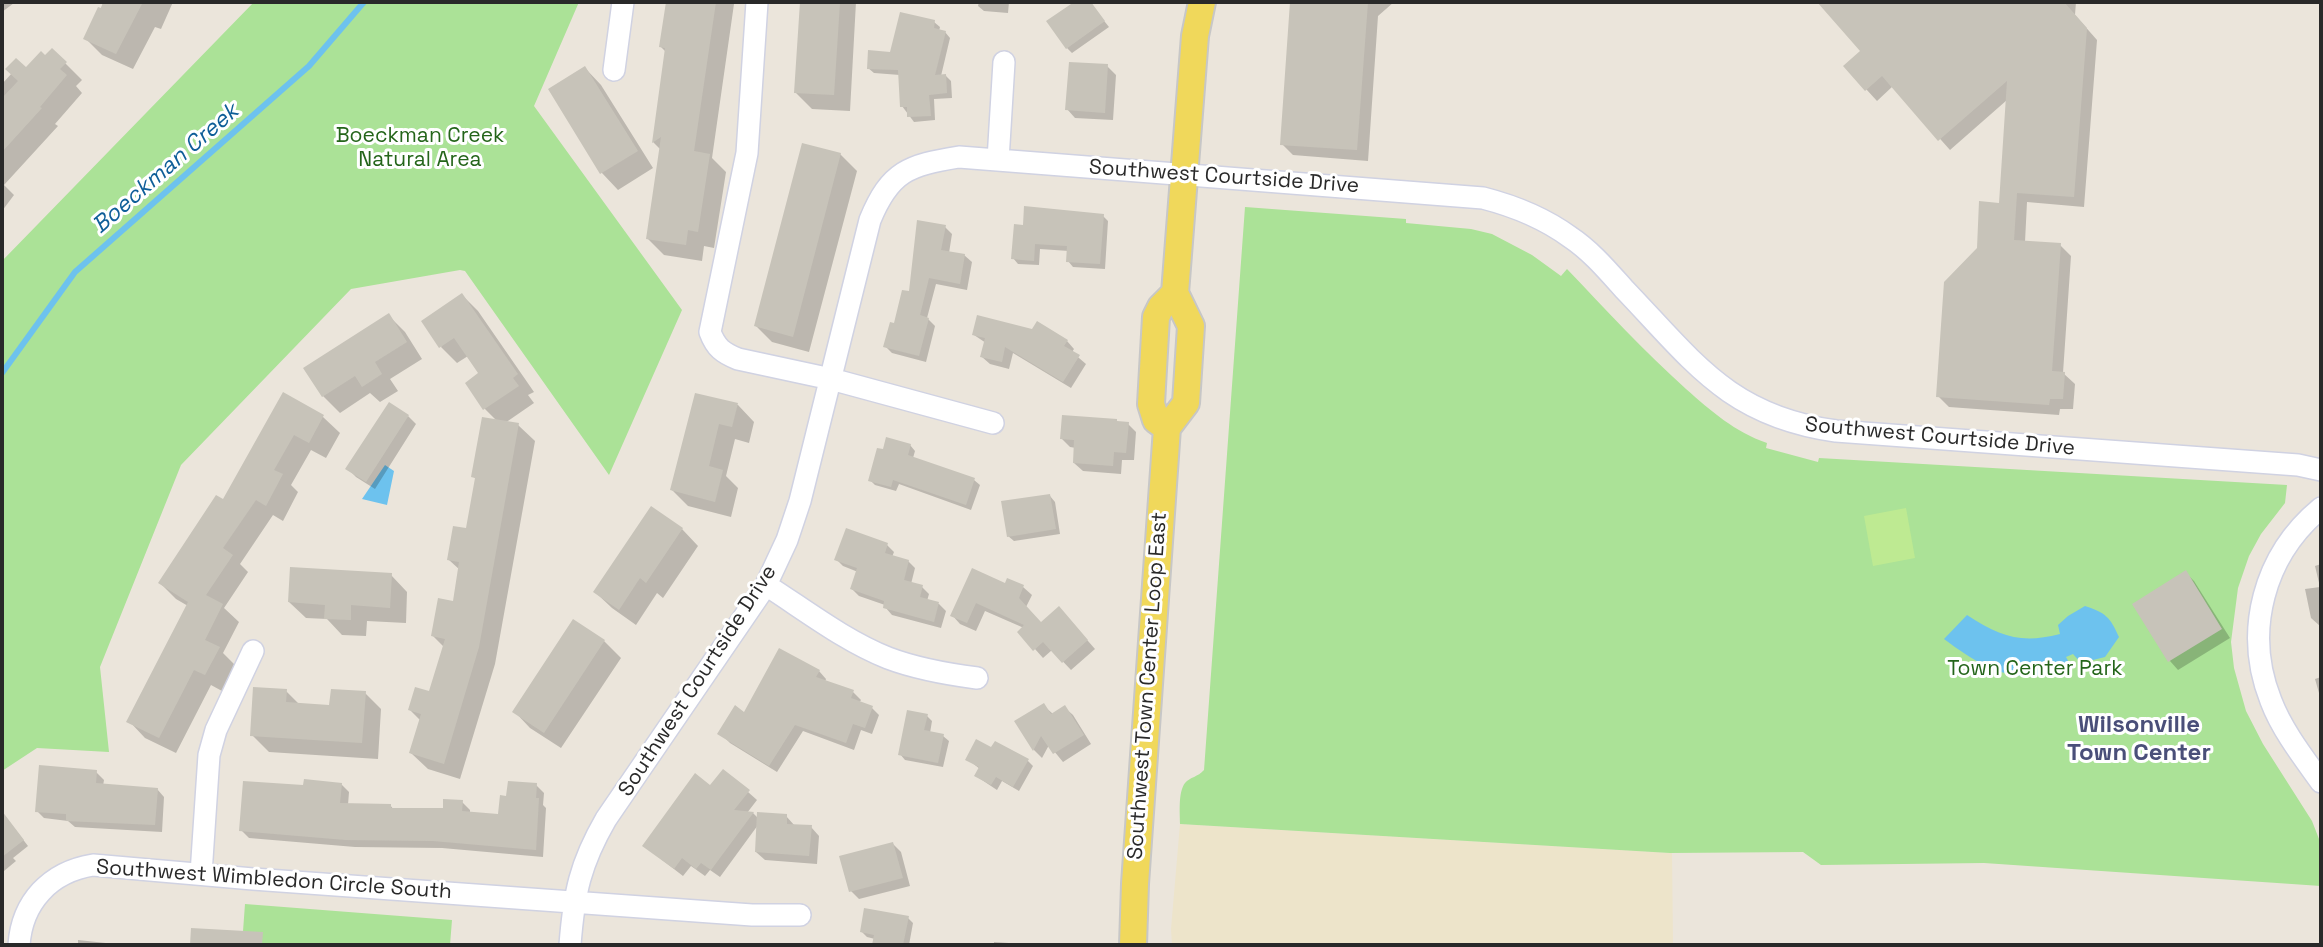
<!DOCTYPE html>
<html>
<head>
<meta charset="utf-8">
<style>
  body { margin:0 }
  #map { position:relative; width:2323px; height:947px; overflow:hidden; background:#ebe5db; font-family:"Space Grotesk",sans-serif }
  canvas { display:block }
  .frame { position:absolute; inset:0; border:4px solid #292929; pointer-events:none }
</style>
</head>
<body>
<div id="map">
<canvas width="2323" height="947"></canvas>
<div class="frame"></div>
</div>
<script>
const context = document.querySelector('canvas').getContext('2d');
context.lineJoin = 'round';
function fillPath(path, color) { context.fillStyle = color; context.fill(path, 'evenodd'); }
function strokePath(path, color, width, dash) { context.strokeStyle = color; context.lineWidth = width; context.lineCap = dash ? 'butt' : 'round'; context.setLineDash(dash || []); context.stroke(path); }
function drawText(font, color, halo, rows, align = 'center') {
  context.font = font + ' "Space Grotesk",sans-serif'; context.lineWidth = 6; context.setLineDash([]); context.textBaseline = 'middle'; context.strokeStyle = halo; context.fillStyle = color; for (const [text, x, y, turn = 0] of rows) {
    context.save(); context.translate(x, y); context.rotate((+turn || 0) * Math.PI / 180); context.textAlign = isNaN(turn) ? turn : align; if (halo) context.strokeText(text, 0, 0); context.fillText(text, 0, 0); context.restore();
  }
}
const education = new Path2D(`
  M1180,824L1672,853L1673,945H1172L1171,929Z`);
const green = new Path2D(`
  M254,2H579L534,106L682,310L609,475L465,271L460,270L351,289L181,465L100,667L109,752L37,748L2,771V261Z
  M1245,207L1406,219V223L1471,229L1492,234L1532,255L1561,276L1567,269C1606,310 1644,351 1686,389C1711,411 1735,432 1767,443L1766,448L1818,462L1819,458L2287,485L2285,503L2261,534L2249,556L2238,588L2231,642L2234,668L2246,711L2263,744L2312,821L2319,839L2321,886L1984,863L1821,865L1803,852L1670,853L1180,824C1180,813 1178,792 1185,783C1190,777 1198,777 1204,770Z
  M245,904L452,920L450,945H242Z`);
const pitch = new Path2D(`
  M1906,508L1915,558L1873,566L1864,516Z`);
const water = new Path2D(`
  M385,465L394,471L387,505L362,499Z
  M2085,606C2106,613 2110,617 2119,637L2105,657L2081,663L2073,654L2066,657L2071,666C2018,688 1987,671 1944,639L1967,615C2001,637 2021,644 2060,634L2058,625L2068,616Z`);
const shadow = new Path2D(`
  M2,2H13L14,3L2,12Z
  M104,2H173L161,29L155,27L133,69L102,55L86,39Z
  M668,2H732L734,4L712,158L726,172L714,248L704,246L702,261L664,255L648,239L661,150L653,142L666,52L661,47Z
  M801,2H856L850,111L812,109L796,93Z
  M979,2H1009L1008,13L984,11L978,6Z
  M1089,2L1109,27L1072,53L1067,48L1080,8Z
  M1290,2H1394L1378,16L1368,161L1293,155L1282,144L1292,4Z
  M1820,2H2076L2075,15L2097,40L2084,207L2027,202L2025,242L2060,245L2071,256L2063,373L2075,384L2073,409H2060L2059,415L1949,407L1938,396L1978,249L2000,205L2007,100L1950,150L1893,86L1877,101L1845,66L1863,51Z
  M934,22L940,27L939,31L945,32L950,38L941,76H946L951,81L952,98L934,99L935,120L914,122L902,106L900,75L874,73L868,68Z
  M52,50L82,80L76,86L82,93L55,124L58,126L4,185L14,195L2,211V84L12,73L26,70L45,58Z
  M1107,66L1116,75L1113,120L1075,118L1067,109Z
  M585,68L601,85L653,168L618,190L602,173L550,90Z
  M840,154L857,171L809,352L772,342L756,326Z
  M1103,216L1108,221L1105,269L1073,267L1068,261L1069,251L1040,249L1039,265L1018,264L1013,258L1024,227Z
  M945,227L952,234L949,253L964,255L972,262L967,290L936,284L927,318L935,326L926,362L892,353L885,346Z
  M462,295L478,311L534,392L528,395L534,403L505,423L518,425L535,441L495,664L460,779L428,769L411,753L421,721L410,710L430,693L444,647L433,636L454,603L460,570L449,560L468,530L477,480L473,476L497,421L485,409L480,374L468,356L457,363L441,347Z
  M389,316L405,332L422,359L390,379L398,391L380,402L370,393L340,413L323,396Z
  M974,335L1067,341L1074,349L1072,352L1086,364L1071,388L1013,353L1009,369L990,364L982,357L986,343Z
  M283,394L323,417L340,433L326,458L311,450L291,485L298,492L283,521L273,515L240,564L248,572L224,608L239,622L223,653L235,665L222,691L211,685L176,753L145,738L129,721L188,606L176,599L160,583L223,502Z
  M696,395L738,405L754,422L749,443L735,439L726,476L738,488L731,517L688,506L672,490Z
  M408,416L416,424L375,489L356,477L348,469Z
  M1119,423L1128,424L1136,432L1134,460H1122L1121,474L1083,471L1074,463L1076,448L1070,447L1062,439Z
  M910,445L915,451L913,458L974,480L980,485L971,510L899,484L896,491L875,485L870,480Z
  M1050,496L1055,502L1060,534L1014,541L1008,536Z
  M682,529L698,546L663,598L657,593L636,625L612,608L595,592Z
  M887,545L894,552L892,557L908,561L915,568L911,584L922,587L929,594L927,601L939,604L946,611L941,628L892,615L885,607V605L859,596L852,589L858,572L843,566L836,559Z
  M2321,564V626H2320L2311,618L2305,589L2320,587L2315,566Z
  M2185,572L2194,581L2230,638L2178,670L2170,661L2134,605Z
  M391,575L407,592L406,623L367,621L366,636L342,635L327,619L306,618L289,602Z
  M1006,585L1023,587L1032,595L1026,607L1041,624L1067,617L1095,649L1071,670L1052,650L1043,658L1035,649L1024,628L985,611L976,631L960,624L952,615Z
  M573,621L604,641L621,658L561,748L530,728L514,711Z
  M819,671L826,679L825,682L853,692L861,700L859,703L872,708L879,715L872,734L861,730L854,750L803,731L777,772L730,743L722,735L744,715Z
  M2321,677V700L2315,679Z
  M286,691L300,705L331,706L365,693L381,709L378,759L269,752L252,735Z
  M1043,705L1053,714L1064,707L1073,715L1091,744L1063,762L1049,745L1042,758L1034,750L1016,722Z
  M927,716L932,721L930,733L943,736L949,741L943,767L905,760L900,754Z
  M992,750L1027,760L1033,766L1019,791L1002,781L997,790L976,776L980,769L967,759Z
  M96,772L104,780L103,786L157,789L164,797L162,832L75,827L68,821L44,818L37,811Z
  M341,784L349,792L348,805H390L394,810H444L462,802L470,810V813L500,815L508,797L536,785L544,793L543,805L546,808L543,857L442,848L355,847L249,838L241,830L305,787Z
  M711,787L748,792L757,800L747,813H753L759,819L786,816L795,826L811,827L819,836L817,864L765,860L756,852L758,825L720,877L710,870L705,876L691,866L683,876L644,846Z
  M2,812L28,846L13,858L16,861L4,871Z
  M893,844L901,852L910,886L859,899L851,891Z
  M908,918L913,923L909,945H874L875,939L867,937L862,932Z
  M78,940L115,944L117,945H78Z
  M994,942L1038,945H994Z`);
const stream = new Path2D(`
  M2,373L75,272L309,66L364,2`);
const building = new Path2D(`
  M103,2H143L116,54L83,39L98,7L101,8Z
  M666,2H716L694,151L710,154L698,232L688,230L686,245L646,239L661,137L652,143L665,48L659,47Z
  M800,2H840L834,95L794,93Z
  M1074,2H1091L1105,21L1066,49L1046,21Z
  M1290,2H1368L1357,150L1280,145Z
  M1817,2H2064L2087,28L2074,197L2017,193L2014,240L2061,243L2052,371L2065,372L2063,399H2050L2049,405L1936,397L1944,282L1977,248L1979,201L1999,203L2007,81L1938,141L1882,76L1865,91L1843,66L1860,51Z
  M900,12L935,20L934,28L946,31L935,75L946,74L947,93L929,95L931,116L907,117V107H900L898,70L867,69L868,50L890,52Z
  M52,48L67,62L60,69L67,75L40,107L42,108L2,152V98L18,81L5,69L16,58L26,67L41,51L45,55Z
  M1069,62L1108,64L1105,113L1065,110Z
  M585,66L638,151L600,174L548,89Z
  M802,143L841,153L793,337L754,326Z
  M1024,206L1104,214L1100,264L1066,262L1067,246L1035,244L1034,261L1011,259L1014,224L1023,225Z
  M917,220L946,225L941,250L965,254L960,284L929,278L920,315L929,318L919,356L883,347L890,322L894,323L902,290L909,291Z
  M462,293L518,374L513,378L519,386L483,410L465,383L478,373L454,338L439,348L421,321Z
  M389,313L407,342L375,362L382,374L362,387L355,376L322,397L303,368Z
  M977,315L1032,329L1037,321L1068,340L1064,346L1080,355L1063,382L1005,347L1002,362L980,357L985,338L972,335Z
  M283,392L324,415L309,443L294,435L274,470L283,474L266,506L256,500L223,548L233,555L206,595L223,604L205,640L220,647L205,675L194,670L159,738L126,722L188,602L158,583L216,495L223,499Z
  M695,393L738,403L732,427L719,424L709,466L723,470L715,502L670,490Z
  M389,402L409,415L366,482L345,469Z
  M1062,415L1117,419V421L1129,422L1126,453L1114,452L1113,466L1073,463L1074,440L1060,439Z
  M482,417L519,423L479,647L444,764L409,753L421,714L408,710L415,687L429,691L445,639L431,636L438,598L453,601L459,562L447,560L453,526L466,528L475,478L471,477Z
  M886,437L911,444L908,455L975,478L966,505L893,480L891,487L868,481L877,448L883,449Z
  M1050,494L1056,529L1007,537L1001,501Z
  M651,506L683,528L646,583L640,578L619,610L593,592Z
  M846,528L888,543L885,553L909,560L904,580L923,585L920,597L939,602L934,622L883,608L884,601L850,589L857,568L834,560Z
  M290,567L392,573L390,608L351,605V620L324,619L325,605L288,602Z
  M972,568L1005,583L1007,578L1024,585L1019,598L1041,622L1059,606L1088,640L1062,663L1043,642L1033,651L1017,632L1024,625L976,603L967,623L950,616Z
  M2186,570L2222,629L2168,662L2132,604Z
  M573,619L605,640L544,733L512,712Z
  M779,648L820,670L816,677L854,690L851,698L873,706L865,728L853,724L846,743L795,725L769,766L717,734L735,705L744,712Z
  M253,687L287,689L286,702L329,705L331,689L366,691L362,743L250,736Z
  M1044,703L1051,714L1065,705L1084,735L1053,754L1041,736L1033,751L1014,721Z
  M907,710L928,714L924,730L944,734L938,763L898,755Z
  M976,739L991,747L995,741L1029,759L1013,787L996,777L991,785L974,776L979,767L965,760Z
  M39,765L97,770L96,783L158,788L155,825L66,821V814L35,812Z
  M723,769L750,790L734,810L754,812L711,870L701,863L696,869L682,858L674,869L642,846L695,773L710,785Z
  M304,779L342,783L340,803L391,804V808H443V799L463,800L462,811L498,814L500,795L506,796L508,781L537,783L536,798H539L536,850L433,841L346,840L239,831L243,781L303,785Z
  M2,811L24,840L2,857Z
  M757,812L787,814V824L812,825L809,856L755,852Z
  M893,842L903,878L849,892L839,856Z
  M864,908L909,916L903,945H872L874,935L860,932Z
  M191,928L263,932L262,945H190Z`);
const minor = new Path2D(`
  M757,2L747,153L710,332C716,348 723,353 738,359L831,379L993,423
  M614,70L623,2
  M998,160L1004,62
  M2321,508C2264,555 2243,631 2271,701C2282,730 2303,757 2321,782
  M766,585C805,610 845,641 888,658C917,669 946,674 977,678
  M201,874L209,755L216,730L253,651
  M19,945C22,902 50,872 93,865L253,879L752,915H800
  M570,945C574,893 580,864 606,819L766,585L787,540L800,501L870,220C890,171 909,165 959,157L1483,198C1514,206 1544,218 1570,237C1591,251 1607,270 1624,289C1694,362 1729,416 1836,431L2298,465L2321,470`);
const major = new Path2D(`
  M1167,428L1156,420L1151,404L1156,317L1161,307L1175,293
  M1133,945L1135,884L1167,428L1186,403L1191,326L1175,293L1195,36L1202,2`);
const parkNames = [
  ["Boeckman Creek",420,136],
  ["Natural Area",420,160],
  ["Town Center Park",2035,669]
];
const streetNames = [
  ["Southwest Courtside Drive",1224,177,4],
  ["Southwest Courtside Drive",1940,437,5],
  ["Southwest Courtside Drive",698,681,-57],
  ["Southwest Town Center Loop East",1148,686,-86],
  ["Southwest Wimbledon Circle South",274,880,4]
];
const waterNames = [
  ["Boeckman Creek",166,169,-41]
];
const quarterNames = [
  ["Wilsonville",2139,725],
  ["Town Center",2139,753]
];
fillPath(education, '#ede4ca');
fillPath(green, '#abe297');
fillPath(pitch, '#beea92');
fillPath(water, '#6dc2ee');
fillPath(shadow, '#0003');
strokePath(stream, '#6dc2ee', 6);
fillPath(building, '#c7c3b9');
strokePath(minor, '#d0d2e2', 24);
strokePath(major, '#c7c7c7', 30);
strokePath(minor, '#fff', 21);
strokePath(major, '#f0d85b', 26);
drawText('21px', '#24651a', '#fff', parkNames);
drawText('21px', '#292929', '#fff', streetNames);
drawText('italic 23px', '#0e5e98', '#fff', waterNames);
drawText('bold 24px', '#4a4f79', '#fff', quarterNames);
</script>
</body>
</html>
